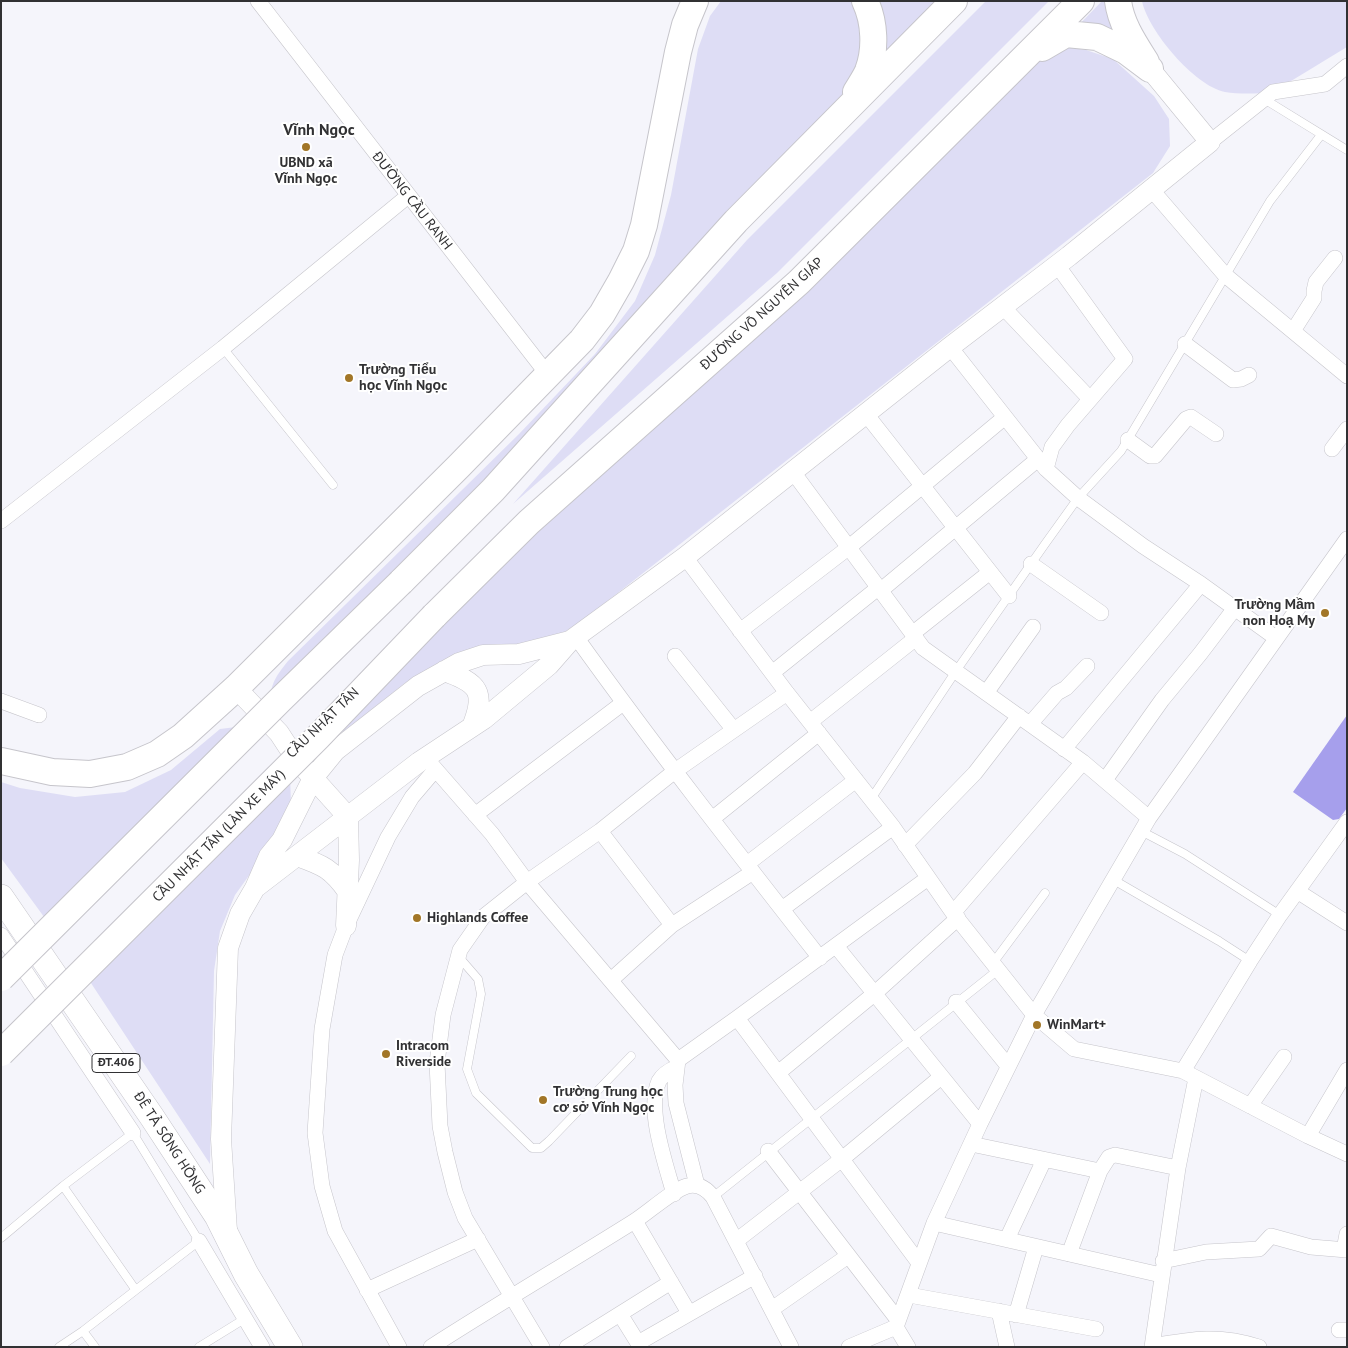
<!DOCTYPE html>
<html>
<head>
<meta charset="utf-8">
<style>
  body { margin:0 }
  #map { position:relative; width:1348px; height:1348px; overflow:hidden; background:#f5f5fb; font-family:"PT Sans",sans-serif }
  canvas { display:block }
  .frame { position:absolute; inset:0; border:2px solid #313133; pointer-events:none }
</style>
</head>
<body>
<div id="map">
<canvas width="1348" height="1348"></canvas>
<div class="frame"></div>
</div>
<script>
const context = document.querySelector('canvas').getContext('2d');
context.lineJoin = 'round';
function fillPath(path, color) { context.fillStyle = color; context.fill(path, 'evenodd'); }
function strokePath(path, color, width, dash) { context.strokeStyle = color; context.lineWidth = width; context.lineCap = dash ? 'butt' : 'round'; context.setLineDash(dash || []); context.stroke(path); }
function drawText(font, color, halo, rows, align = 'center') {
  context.font = font + ' "PT Sans",sans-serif'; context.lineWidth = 4; context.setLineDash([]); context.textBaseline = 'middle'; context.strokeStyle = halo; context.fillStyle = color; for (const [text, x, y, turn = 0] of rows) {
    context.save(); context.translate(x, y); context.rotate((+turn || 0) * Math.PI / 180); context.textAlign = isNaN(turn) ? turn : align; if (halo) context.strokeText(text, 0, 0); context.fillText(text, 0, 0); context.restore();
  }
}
const green = new Path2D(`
  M721,1H853L866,29L851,88L493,478L270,701C271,682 277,675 288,661L519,434L595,354L635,301L655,255L671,195L698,49L710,16Z
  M874,1H941L882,59Z
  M986,1H1049L777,273L513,504L747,240Z
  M1102,1H1120L1128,36L1073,31Z
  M1142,1H1347V47C1328,58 1310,70 1291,81C1285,84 1278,91 1271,92C1257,94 1238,94 1225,92C1195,86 1148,31 1142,1Z
  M1065,47L1086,50L1113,59L1154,96L1169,119L1170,146L1153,173L582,621L553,639L454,655L405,683L345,731L339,732L536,527L1017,80L1046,55Z
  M244,726L47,921L1,858V782L20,788L75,797L125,792L171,770L220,729Z
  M290,775L291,805L266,852L235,895L220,931L214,971L210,1164L87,977Z`);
const water = new Path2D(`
  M1347,715V808L1339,819L1333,820L1293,792Z`);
const service = new Path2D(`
  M1264,99L1347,150
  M223,348L333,485
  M871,799L956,671L1045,544L1078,498L1121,451L1270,201L1321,135
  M1141,831L1185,854L1280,915
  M1112,879L1219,941L1250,961
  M458,956L478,979L481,994L467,1069L476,1093L532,1148H541L549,1141L631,1056
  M993,963L1045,893
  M63,1186L135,1289
  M713,1197L998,970
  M1,1238L63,1186L133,1133L199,1241L83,1331L59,1347
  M83,1331L95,1347
  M199,1347L246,1318`);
const minor = new Path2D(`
  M258,1L548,375
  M1210,142L1273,92L1325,84L1347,66
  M1151,189L1225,275L1347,376
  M1003,307L1090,399
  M1293,331L1314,298V291L1316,282L1335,258
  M1185,344L1233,380L1241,379L1249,375
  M950,347L1046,469L1078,498L1143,546L1201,584L1276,638
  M866,414L1009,596
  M1128,440L1150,456H1155L1186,419L1191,417L1216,434
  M1332,449L1347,429
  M1046,469L1052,447L1068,425L1125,359L1057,265
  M793,472L923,648L1083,762L1149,818
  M1,521L223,348L408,196
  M685,557L787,693L893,827L953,913L1034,1015L1074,1049L1183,1071L1308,1136L1347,1154
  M1031,564L1101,613
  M880,591L1038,459
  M740,631L848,548L1005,417
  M912,634L990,572
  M576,637C654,746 737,852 820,958
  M675,656L734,730
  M772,673L878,588
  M986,693L1033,627
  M1,701L39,715
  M810,722L916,638
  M1030,724L1057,693L1066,688L1087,666
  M1064,749L1201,584
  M430,763L492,834L527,882L678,1060
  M1105,780L1162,700L1200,654L1235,608
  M475,815L623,703
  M712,819L819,733
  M600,831L672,925L753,872
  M905,845L975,773L1019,716
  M747,864L856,780
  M1297,891L1347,923
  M782,909L893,827
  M953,913L1083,762
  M1,935L133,1133
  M836,946L980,1124
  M611,980L672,925
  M956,1002L1008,1066
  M737,1018L919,1263
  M1183,1071L1250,961L1280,915L1347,822
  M778,1073L874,994L958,918
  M1250,1106L1284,1057
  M1308,1136L1347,1070
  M971,1144L1100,1171
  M768,1151L898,1320
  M697,1185L676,1103L675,1085L678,1060L737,1018L928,878
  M674,1194C666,1165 646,1109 659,1081C663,1074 670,1070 677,1067
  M635,1221L689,1313
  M934,1223L1161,1275
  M1007,1239L1044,1160
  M199,1241L262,1347
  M736,1241L842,1159L941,1077
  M1344,1250L1347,1234
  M1069,1254L1100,1171L1109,1157L1115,1155L1178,1168
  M1163,1261L1206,1252L1259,1249L1271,1236L1311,1247L1347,1250
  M367,1290L478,1239
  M909,1295L1096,1329
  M772,1309L848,1256
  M999,1311L1007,1347
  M620,1314L638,1343
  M1016,1315L1036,1247
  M896,1327L908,1347
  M1339,1330H1347
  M1152,1346C1192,1339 1219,1334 1259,1347
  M399,1347L335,1231L322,1186L315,1133L322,1029L335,955L346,926L388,837L412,797L435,770
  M431,1347C498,1304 566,1264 633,1222C648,1213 671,1191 687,1186C698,1183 706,1188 713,1197L791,1347
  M542,1347L465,1218L455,1192L445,1152L440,1126L437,1063L443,1015L460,950L483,917L527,882L600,831L675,771L787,693
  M567,1347L671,1282
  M640,1347L638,1343L755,1276
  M849,1347L896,1327L934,1223L980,1124L1034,1015L1149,818L1347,539
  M1152,1347L1178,1168L1196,1078`);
const tertiary = new Path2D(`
  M444,671C479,683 486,692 472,727
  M236,688L279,733L296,759L348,817L349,860L346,926
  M297,856C323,865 332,869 348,892
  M255,888L419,762L484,719L549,665L570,641L685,557L950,347L1069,256L1210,142L1150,69
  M227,1231L221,1139L228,948L240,914L255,888L269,856L282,840L313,778L335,751L418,686L459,663L483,655L519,654L570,641`);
const primary = new Path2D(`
  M1,897L152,1117L217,1216L246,1274L290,1347`);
const trunk = new Path2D(`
  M1118,1C1121,24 1134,43 1146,62
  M1042,48L1066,34L1097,37L1126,51L1150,69
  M856,92C860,85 865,78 868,71C876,50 875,22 865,1
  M401,582L493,490L736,221L954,1
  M434,616L529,522L799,282L1081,1
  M1,761L52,772L90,774L127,767L157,754L183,736L236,688L459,466L582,340L602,314L621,281L636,251L644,225L678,52L685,25L695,1`);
const trunkBridge = new Path2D(`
  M1,978L280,700L401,582
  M1,1053L318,737L434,616`);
const markers = [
  [306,147,5,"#a27627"],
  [349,378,5,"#a27627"],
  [1325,613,5,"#a27627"],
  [417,918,5,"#a27627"],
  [1037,1025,5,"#a27627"],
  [386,1054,5,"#a27627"],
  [543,1100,5,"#a27627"]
];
const shields = [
  [116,1063,48]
];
const shieldNames = [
  ["ĐT.406",116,1063]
];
const poiNames = [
  ["UBND xã",306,163,"center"],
  ["Vĩnh Ngọc",306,179,"center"],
  ["Trường Tiểu",359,370],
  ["học Vĩnh Ngọc",359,386],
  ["Trường Mầm",1315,605,"right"],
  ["non Hoạ My",1315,621,"right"],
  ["Highlands Coffee",427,918],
  ["WinMart+",1047,1025],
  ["Intracom",396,1046],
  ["Riverside",396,1062],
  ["Trường Trung học",553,1092],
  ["cơ sở Vĩnh Ngọc",553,1108]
];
const streetNames = [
  ["ĐƯỜNG CẦU RANH",412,201,52],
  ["ĐƯỜNG VÕ NGUYÊN GIÁP",762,314,-42],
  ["CẦU NHẬT TÂN",323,723,-44],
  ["CẦU NHẬT TÂN (LÀN XE MÁY)",219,836,-45],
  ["ĐÊ TẢ SÔNG HỒNG",169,1143,57]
];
const quarterNames = [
  ["Vĩnh Ngọc",319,130]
];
fillPath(green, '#deddf5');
fillPath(water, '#a69fec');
strokePath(service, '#c6c5cb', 9);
strokePath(minor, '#c6c5cb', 16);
strokePath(tertiary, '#c6c5cb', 21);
strokePath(primary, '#c6c5cb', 26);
strokePath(trunk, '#c6c5cb', 28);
strokePath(service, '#fff', 8);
strokePath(minor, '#fff', 15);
strokePath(tertiary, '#fff', 20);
strokePath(primary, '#fff', 25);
strokePath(trunk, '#fff', 26);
strokePath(trunkBridge, '#c6c5cb', 28, []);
strokePath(trunkBridge, '#fff', 26);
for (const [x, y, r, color] of markers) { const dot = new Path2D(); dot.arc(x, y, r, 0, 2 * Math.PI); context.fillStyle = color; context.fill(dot); strokePath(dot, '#fff', 2); }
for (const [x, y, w] of shields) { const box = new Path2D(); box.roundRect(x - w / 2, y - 9.5, w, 19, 4); context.fillStyle = '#fff'; context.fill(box); strokePath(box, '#313133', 1); }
drawText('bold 12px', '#313133', null, shieldNames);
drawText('bold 14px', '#313133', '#fff', poiNames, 'left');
drawText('14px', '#313133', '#fff', streetNames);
drawText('bold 16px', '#313133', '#fff', quarterNames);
</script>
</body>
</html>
